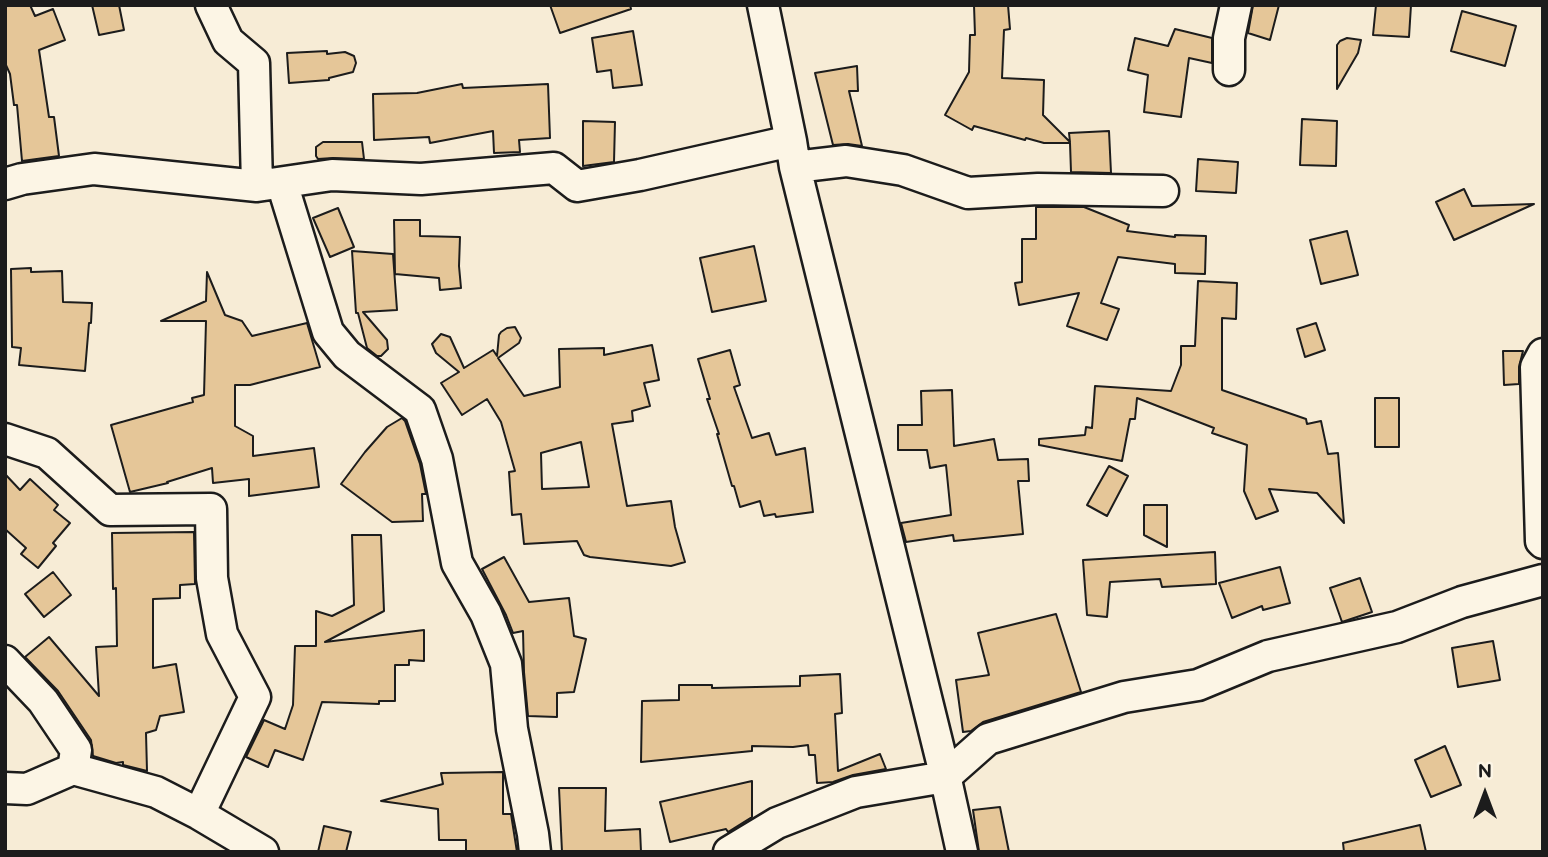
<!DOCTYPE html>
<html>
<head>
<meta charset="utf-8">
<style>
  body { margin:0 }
  #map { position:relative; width:1548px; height:857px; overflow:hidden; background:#f7ecd6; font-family:"Balsamiq Sans",sans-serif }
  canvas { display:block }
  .frame { position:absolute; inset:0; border:7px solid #1c1c1c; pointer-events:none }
  .north { position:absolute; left:1450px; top:759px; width:70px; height:70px; -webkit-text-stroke:5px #fcf5e5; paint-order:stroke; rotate:0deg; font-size:19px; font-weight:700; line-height:28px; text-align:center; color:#1c1c1c }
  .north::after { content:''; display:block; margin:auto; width:24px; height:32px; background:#1c1c1c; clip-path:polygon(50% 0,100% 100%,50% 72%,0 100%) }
</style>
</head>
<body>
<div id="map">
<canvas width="1548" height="857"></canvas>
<div class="frame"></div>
<div class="north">N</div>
</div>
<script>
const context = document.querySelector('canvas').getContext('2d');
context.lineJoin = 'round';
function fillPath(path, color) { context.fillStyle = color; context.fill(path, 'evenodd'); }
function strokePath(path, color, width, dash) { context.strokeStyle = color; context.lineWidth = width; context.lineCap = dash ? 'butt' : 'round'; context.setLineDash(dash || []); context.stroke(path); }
const building = new Path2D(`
  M5,5H30L35,16L53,9L65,40L39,50L49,117H54L59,156L22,161L17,105H14L10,74L5,63Z
  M92,5H119L124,30L99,35Z
  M550,5H630L631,9L560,33Z
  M974,5H1008L1010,29L1004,30L1002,78L1044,80L1043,115L1070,142L1069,133L1109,131L1111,173L1071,172L1070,143H1044L1026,138L1025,140L974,126L972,130L945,115L969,72L970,35H975Z
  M1253,5H1279L1270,40L1248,33Z
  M1376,5H1411L1409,37L1373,35Z
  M1462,11L1516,26L1505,66L1451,51Z
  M1175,29L1212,38V63L1189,58L1181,117L1144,112L1148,75L1128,70L1135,38L1168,46Z
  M633,31L642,85L613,88L611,70L597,72L592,38Z
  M1347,38L1361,40L1358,53L1337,89V45L1340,41Z
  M327,51V54L345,52L354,56L356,63L353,72L329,78V80L289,83L287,53Z
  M857,66L858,91H849L862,146L848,144L833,145L815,73Z
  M462,84L463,88L548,84L550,138L519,140L520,152L494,153L493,131L430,143L429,137L374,140L373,94L417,93Z
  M1302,119L1337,121L1336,166L1300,165Z
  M583,121L615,122L614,162L583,166Z
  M323,142H362L364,159L333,158L318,159L316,156V147Z
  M1198,159L1238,162L1236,193L1196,191Z
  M1464,189L1472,206L1534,204L1454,240L1436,202Z
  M1036,207H1084L1129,225L1127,231L1175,237V235L1206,236L1205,274L1175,273V264L1118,257L1101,303L1119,309L1107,340L1067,326L1079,293L1019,305L1015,283L1022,282V239H1036Z
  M338,208L354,247L330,257L313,218Z
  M394,220H420V236L460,237L459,266L461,288L440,290L439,278L395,274Z
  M1347,231L1358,275L1321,284L1310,240Z
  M754,246L766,301L712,312L700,258Z
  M352,251L393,254L397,310L363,312L387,340L388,349L381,356H377L367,348L358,313H356Z
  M31,268V272L62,271L63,302L92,303L91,323H89L85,371L19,365L21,348L12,347L11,269Z
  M207,272L225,315L242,321L252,336L307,323L320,367L250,385H235V426L253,436V456L314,448L319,487L249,496V479L213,483L212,468L167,482L168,483L130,492L111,425L193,402L192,398L204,395L206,321H161L206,301Z
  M1198,281L1237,283L1236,319L1222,318V390L1306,419L1307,424L1321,421L1328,454L1338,453L1344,523L1317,493L1269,489L1278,511L1256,519L1244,491L1247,445L1212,433L1214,428L1137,398L1135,419H1130L1122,461L1039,445V439L1085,435L1086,427L1092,428L1095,386L1171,391L1181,365V346H1195Z
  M1316,323L1325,350L1305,357L1297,329Z
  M515,327L521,338L519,343L498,358L524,396L560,387L559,349L604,348V355L652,345L659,380L644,383L650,406L632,411L633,421L612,424L627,506L671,501L675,527L685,562L671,566L590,557L584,555L577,541L524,544L521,514L512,515L509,472L515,471L501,422L487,399L462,415L441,383L459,372L436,353L432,344L441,334L450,337L464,368L493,350L497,356L499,335L501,332L507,328ZM581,442L589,487L542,489L541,453Z
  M730,350L740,385L734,387L752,438L769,433L776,455L805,448L813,512L776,517L775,514L764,516L760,501L740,507L734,486H732L717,434H719L707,399H710L698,359Z
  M1503,351H1523L1519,367V384L1504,385Z
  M952,390L954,446L994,439L998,460L1028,459L1029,481H1018L1023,534L954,541L953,535L906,542L901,523L951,515L946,465L930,468L927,450H898V425H922L921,391Z
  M1375,398H1399V447H1375Z
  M402,418L405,421L420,464L426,494H422L423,521L392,522L341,484L365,452L387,427Z
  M1109,466L1128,476L1107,516L1087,505Z
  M5,474L20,490L30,479L58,505L54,510L70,523L53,543L56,546L38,568L21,554L26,548L5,529Z
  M1144,505H1167V547L1144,535Z
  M194,532L195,584L180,585V598L153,599V668L176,664L184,712L160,716L156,730L146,733L147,771L123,765V762L116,763L93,756L91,740L58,691L25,657L49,637L99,696L96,647L117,646L116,588L113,589L112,533Z
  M352,535H381L384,611L325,642L424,630V661L409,660V665H395V701H379V704L322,702L303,760L275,750L268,767L246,757L264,720L285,729L293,705L295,646H316V611L332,616L354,605Z
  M1215,552L1216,584L1162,587L1160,579L1110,582L1107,617L1087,615L1083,560Z
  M504,557L529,602L569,598L574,636L586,639L574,692L557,693V717L528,716L524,672L523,631L513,633L506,615L482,569Z
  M1280,567L1290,603L1263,610L1262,606L1232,618L1219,583Z
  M53,572L71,595L44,617L25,594Z
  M1360,578L1372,612L1342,622L1330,588Z
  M1056,614L1081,692L983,722L971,731L963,732L956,680L989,675L978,633Z
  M1493,641L1500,680L1458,687L1452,648Z
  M840,674L842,713L835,714L838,771L880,754L886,769L853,775L833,782L817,783L815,755H809L808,745L793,747L752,746V751L641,762L642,701L679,700V685H712V688L800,686V676Z
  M1445,746L1461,785L1431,797L1415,760Z
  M503,772V814H511L517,852H466V840H439L438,809L381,801L443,784L441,773Z
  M752,781V817L728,832L726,829L670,842L660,802Z
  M559,788H606L605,831L640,829L641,852H562Z
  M1000,807L1009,852H979L973,810Z
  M1420,825L1426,852H1344L1343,843Z
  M324,826L351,832L346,852H318Z`);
const minor = new Path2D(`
  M211,5L228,41L254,63L257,186
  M763,5L791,141L795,167L943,766L962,852
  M1229,70V38L1236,5
  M795,167L846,161L903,170L968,193L1038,189L1163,191
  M282,183L328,332L347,355L420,410L437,459L457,563L486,614L506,664L512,729L533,834L535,852
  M5,184L22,179L94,169L257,186L332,175L421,179L554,168L577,186L640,175L791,141
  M1543,354L1536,367L1541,541L1543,543
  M5,439L47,453L110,510L211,509L212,578L222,634L255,697L199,814
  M5,661L43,701L76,750L73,769
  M5,788L27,789L73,769L156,792L199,814L263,852
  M729,852L777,823L856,792L945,777L988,739L1124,697L1198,685L1268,656L1397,627L1462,602L1543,580`);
fillPath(building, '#e5c698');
strokePath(building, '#1c1c1c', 2);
strokePath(minor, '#1c1c1c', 35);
strokePath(minor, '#fcf5e5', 30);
</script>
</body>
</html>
